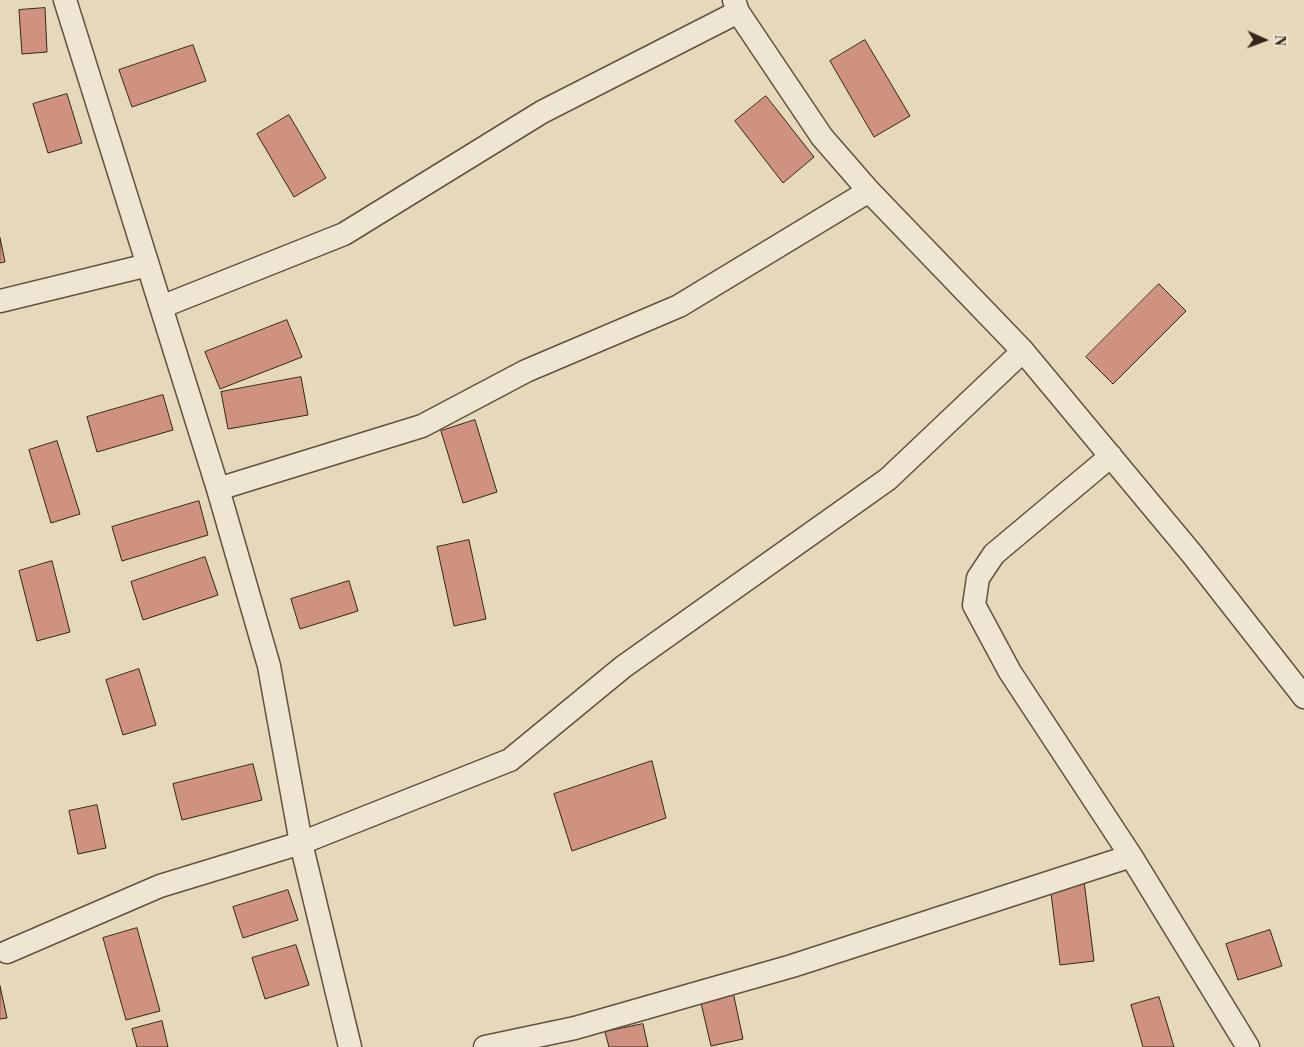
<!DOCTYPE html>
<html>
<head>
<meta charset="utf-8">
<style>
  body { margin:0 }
  #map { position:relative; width:1304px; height:1047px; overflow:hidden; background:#e5d8bb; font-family:"Libre Bodoni",serif }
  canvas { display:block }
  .north { position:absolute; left:1239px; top:15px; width:50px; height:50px; -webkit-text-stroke:4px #eee6d3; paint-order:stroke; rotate:92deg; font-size:14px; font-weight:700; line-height:20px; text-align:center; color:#352615 }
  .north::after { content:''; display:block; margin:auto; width:18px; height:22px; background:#352615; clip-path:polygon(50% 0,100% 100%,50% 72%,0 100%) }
</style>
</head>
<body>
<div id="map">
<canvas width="1304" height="1047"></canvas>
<div class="north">N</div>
</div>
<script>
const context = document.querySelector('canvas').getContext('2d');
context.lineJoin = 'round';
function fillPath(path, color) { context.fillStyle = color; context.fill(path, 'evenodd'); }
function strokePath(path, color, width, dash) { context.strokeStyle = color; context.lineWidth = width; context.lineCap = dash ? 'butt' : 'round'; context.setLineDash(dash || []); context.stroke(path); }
const building = new Path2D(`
  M45,8L47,52L22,54L19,10Z
  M865,40L910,116L874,137L830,61Z
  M193,45L206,81L132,107L119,70Z
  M67,94L82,143L48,153L33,104Z
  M766,96L814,157L783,183L735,121Z
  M289,115L326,178L294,197L257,134Z
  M0,238L5,262L0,263Z
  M1159,284L1186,311L1113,384L1086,357Z
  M287,320L302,357L220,389L205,352Z
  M301,377L308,415L228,429L221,392Z
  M163,395L173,430L97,452L87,417Z
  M475,420L497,492L463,503L441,431Z
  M57,441L80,514L51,523L29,450Z
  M199,501L208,535L122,561L112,527Z
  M469,540L486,619L454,626L437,547Z
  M205,557L218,595L143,620L131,582Z
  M52,561L70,632L37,641L19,571Z
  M349,581L358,611L300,629L291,599Z
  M139,669L156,725L123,735L106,680Z
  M652,761L666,818L572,851L554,794Z
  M253,764L262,800L182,820L173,784Z
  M97,805L106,848L78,854L69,811Z
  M1084,881L1094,961L1060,965L1050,885Z
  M288,890L298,920L243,938L233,907Z
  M137,928L160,1011L126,1020L103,938Z
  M1270,930L1282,966L1238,980L1226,944Z
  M296,945L309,985L265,999L252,958Z
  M0,986L7,1018L0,1019Z
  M733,992L743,1039L711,1046L700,999Z
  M1159,997L1174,1047H1143L1131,1005Z
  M162,1021L168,1047H137L132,1029Z
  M643,1024L648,1047H609L605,1032Z`);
const street = new Path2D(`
  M65,0L218,489L269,666L301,843L350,1047
  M734,0L738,12L822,137L869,191L1023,351L1192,554L1304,697
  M0,301L148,265
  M161,307L344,234L542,112L738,12
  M1111,456L994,554L978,578L974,605L1010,672L1131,856L1248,1047
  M218,489L422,426L526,371L679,306L869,191
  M7,952L160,886L301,843L510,760L623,667L888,479L1023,351
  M485,1047L575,1028L792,966L1131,856`);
fillPath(building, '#cf9280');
strokePath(building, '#352615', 1);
strokePath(street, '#61523e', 25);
strokePath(street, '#eee6d3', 22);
</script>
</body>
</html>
